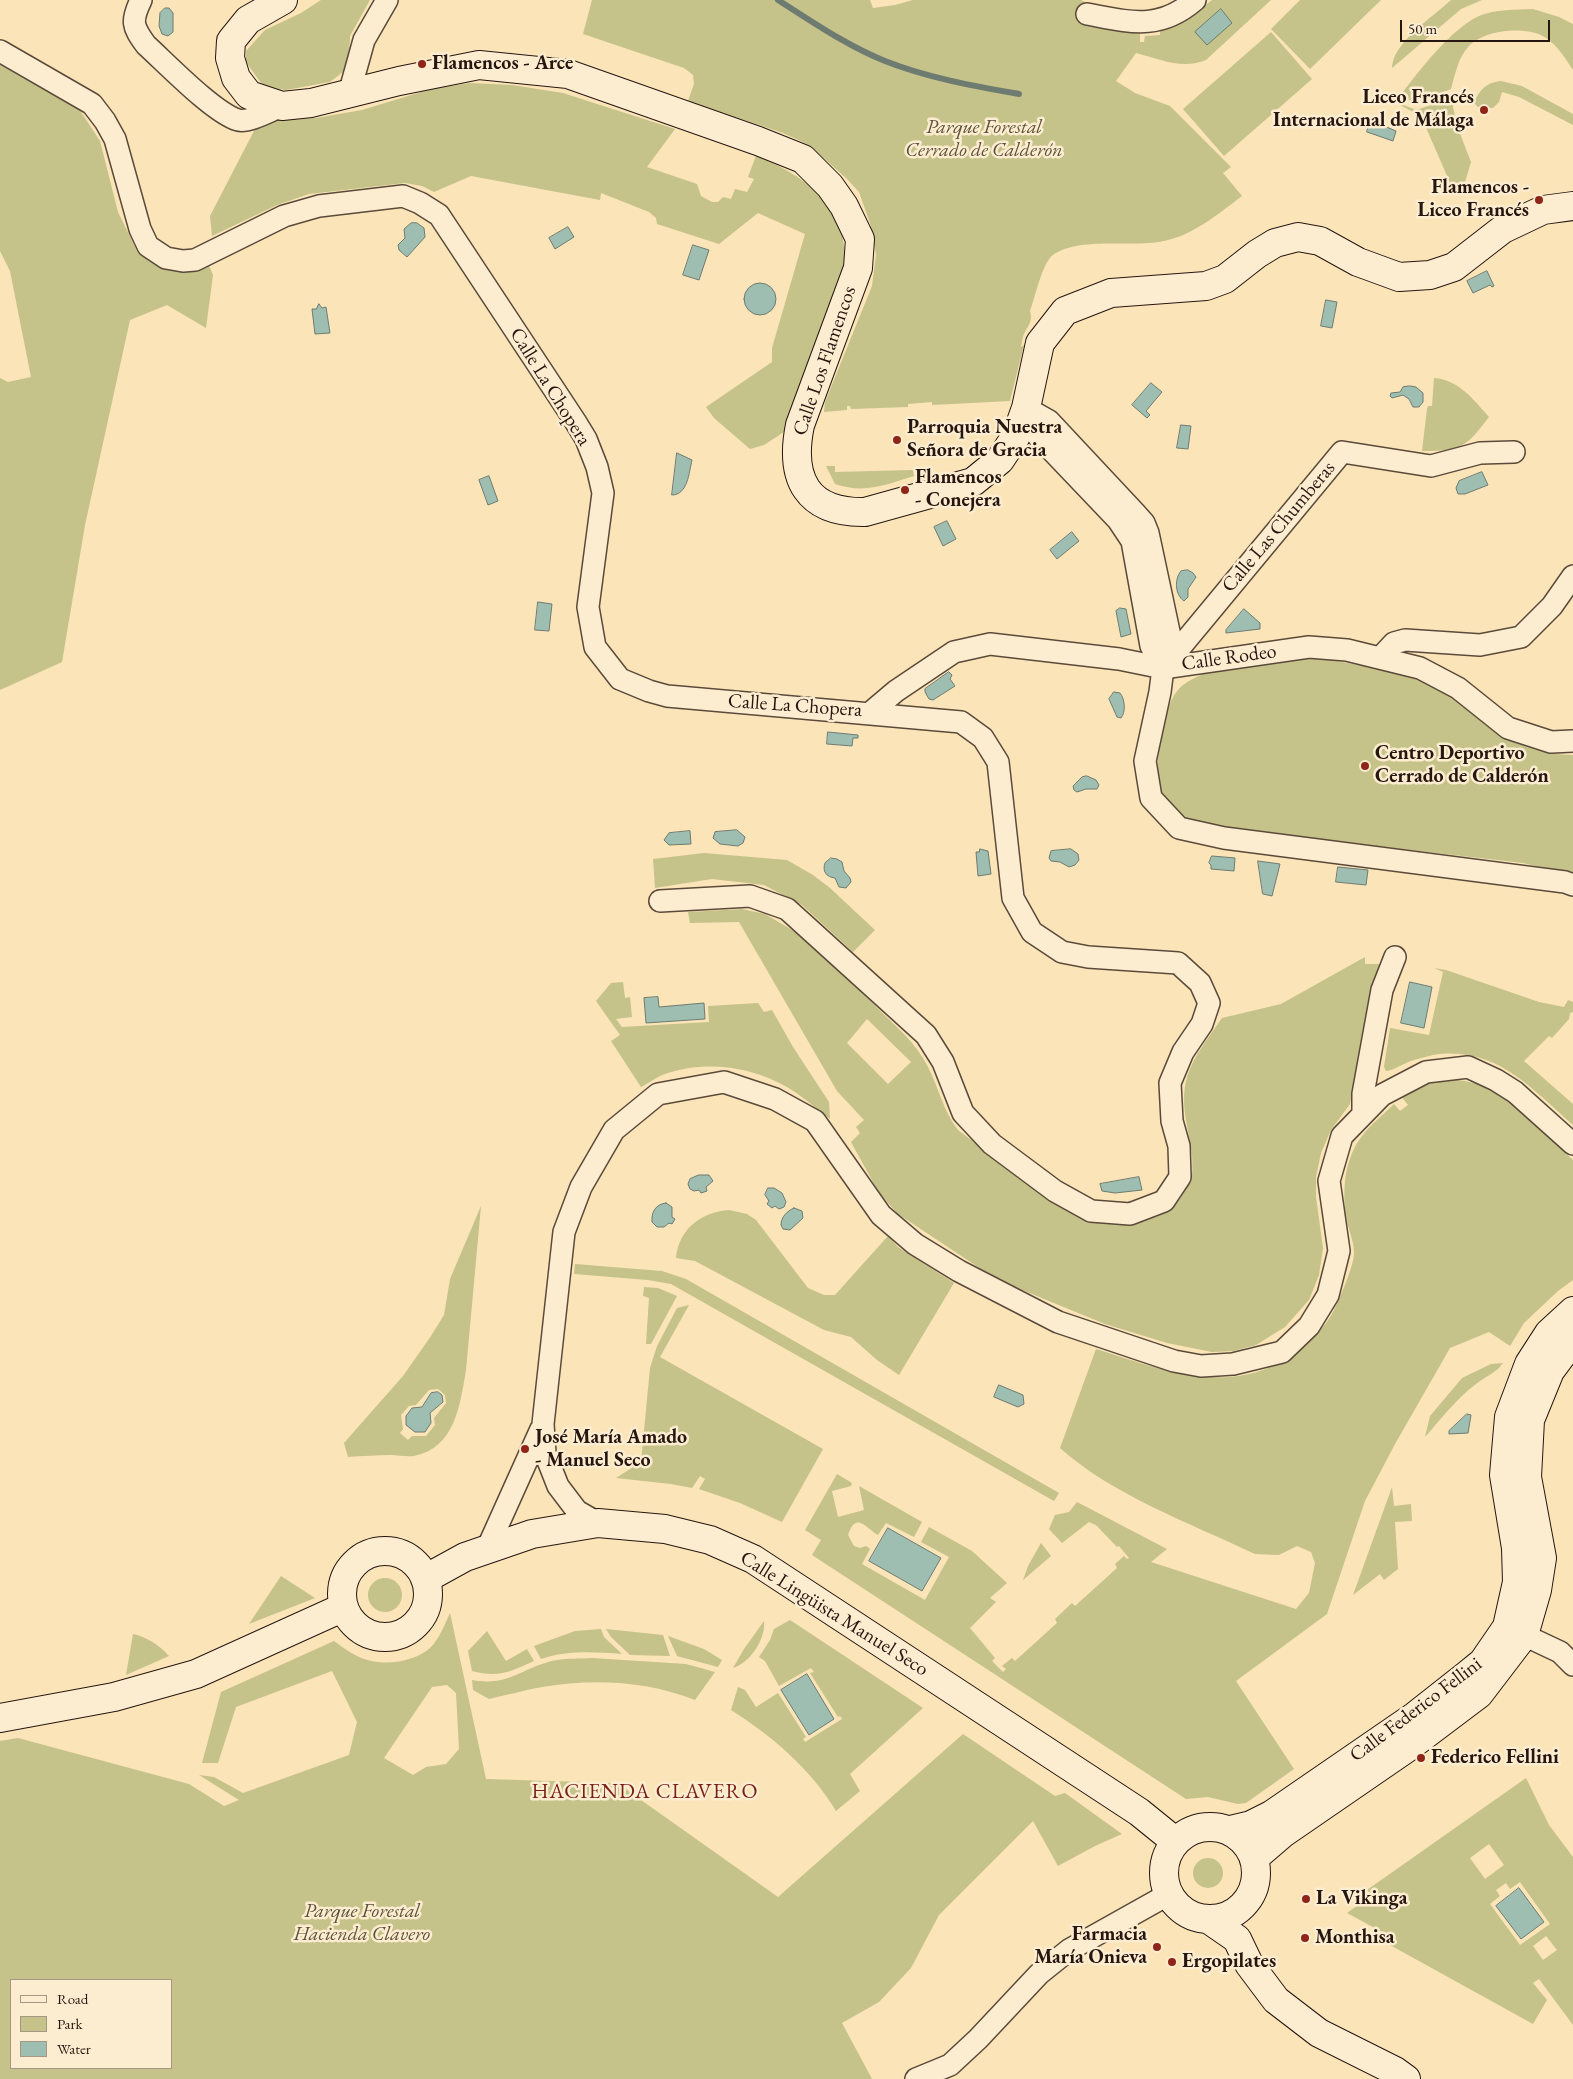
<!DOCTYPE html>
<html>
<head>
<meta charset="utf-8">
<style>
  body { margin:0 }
  #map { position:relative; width:1573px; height:2079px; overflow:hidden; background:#fae4b8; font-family:"EB Garamond",serif }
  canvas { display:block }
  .legend { position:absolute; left:10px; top:1979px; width:162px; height:90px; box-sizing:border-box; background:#fcedd1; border:1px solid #a69784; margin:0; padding:6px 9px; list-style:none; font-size:15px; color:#261610 }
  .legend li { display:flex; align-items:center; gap:10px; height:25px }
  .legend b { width:25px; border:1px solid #a69784 }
  .scale { position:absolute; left:1400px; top:20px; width:150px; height:22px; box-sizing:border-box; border:2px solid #261610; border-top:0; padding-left:6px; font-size:15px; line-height:18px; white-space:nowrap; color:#261610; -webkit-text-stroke:4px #fcedd1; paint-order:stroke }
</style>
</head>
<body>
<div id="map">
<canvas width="1573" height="2079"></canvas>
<ul class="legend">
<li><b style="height:6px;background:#fcedd1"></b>Road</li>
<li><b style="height:14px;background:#c5c28a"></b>Park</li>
<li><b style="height:14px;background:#9ebeb1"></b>Water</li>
</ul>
<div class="scale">50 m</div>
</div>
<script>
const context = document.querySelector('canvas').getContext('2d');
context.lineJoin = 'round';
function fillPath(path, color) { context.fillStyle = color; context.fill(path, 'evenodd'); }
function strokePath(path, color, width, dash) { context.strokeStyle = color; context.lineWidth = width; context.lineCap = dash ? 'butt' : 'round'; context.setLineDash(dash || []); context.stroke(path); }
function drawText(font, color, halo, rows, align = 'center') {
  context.font = font + ' "EB Garamond",serif'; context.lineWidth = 5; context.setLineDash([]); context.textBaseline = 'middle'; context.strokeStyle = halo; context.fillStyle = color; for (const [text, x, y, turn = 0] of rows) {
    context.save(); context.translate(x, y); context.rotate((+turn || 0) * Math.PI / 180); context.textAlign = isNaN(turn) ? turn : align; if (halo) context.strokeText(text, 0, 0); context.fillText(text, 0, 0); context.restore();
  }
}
const green = new Path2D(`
  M321,0H370L350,36L349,60L344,71L330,82L286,90L270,88L261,83L246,62V51L265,30L301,13Z
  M592,0H870L873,8L895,5L913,0H1081L1140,30V42H1144L1145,36L1160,35V28L1188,19L1212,0H1271L1206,60C1183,70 1159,59 1136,53L1116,81L1135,93L1170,106L1231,167L1223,173L1242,196C1217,215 1191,237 1159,242C1129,247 1078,237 1053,255C1042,263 1035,298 1030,311C1033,322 1028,325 1024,334C1022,338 1022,343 1021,347L1024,345L1010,401L932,405V402L908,404V407L851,409L850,406H847V410L824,412L825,402L872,286L876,255L871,226L859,192L847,179L809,145L783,133L688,101L694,84L693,75L684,68L583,34Z
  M1300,0H1381L1310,69L1271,29Z
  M1451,0H1482L1461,9L1392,68C1393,42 1433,17 1451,0Z
  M1533,9L1559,17L1573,24V70C1565,58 1558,46 1546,38C1527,25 1484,30 1469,46C1458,57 1455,75 1451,89L1416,103L1400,96C1418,72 1452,28 1479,16C1496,9 1515,10 1533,9Z
  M1271,32L1312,79L1224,156L1183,109Z
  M0,64L79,109L100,141L118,212L137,251L164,266L208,263L213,275L206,328L167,305L130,320L85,525L62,662L0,690V378L8,382L31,377L10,271L0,251Z
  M1501,81L1522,86L1573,114V125L1519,97L1502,92L1499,102L1493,108L1478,107L1474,103C1479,90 1487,82 1501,81Z
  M470,83L512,85L563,93L675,129L647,167L697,184L701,196L712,202H718L723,197L731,199L735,189L747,192L754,179L748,177L756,156C808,176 854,212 843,273C840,292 830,310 823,327C812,357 800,387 788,416L784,432L764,445L750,449L714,418L706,407L772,362V348L805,234L758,213L719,244L657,224L656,218L649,212L601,193L600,200L471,176L434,192L422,186L405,183L309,194L277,205L212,236L210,216L255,129L277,119L316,118L362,110L431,89Z
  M1384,97L1416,110L1452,98C1454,122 1463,141 1471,162L1463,189L1454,192L1421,116Z
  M1434,378C1459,380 1473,399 1489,417C1466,447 1462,451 1422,451L1427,409L1428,406H1432Z
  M826,466H835V472L913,470L914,476C885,485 865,494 835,484Z
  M1309,658C1335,659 1359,665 1384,671C1399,674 1415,677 1428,683C1483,711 1503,754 1573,755V875L1523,863L1202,826C1152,810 1153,778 1162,734C1165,717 1169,697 1183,685C1191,679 1201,675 1210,671Z
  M704,853L787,860L813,875L830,888L875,930L853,952L802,905L764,885L712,879L655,888L653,859Z
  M742,909L765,914L806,938L905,1035C914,1045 922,1055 928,1067C939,1088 943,1111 958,1130L1060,1206C1082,1221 1111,1225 1137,1221C1157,1218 1172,1213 1182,1196C1186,1189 1190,1183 1192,1175C1196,1142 1177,1113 1187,1077C1193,1056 1210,1036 1222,1018L1281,1004L1365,957V964H1380L1370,993L1350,1104L1331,1130L1321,1153L1316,1177V1197L1323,1248L1319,1275L1309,1300L1285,1327L1256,1345L1234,1351L1212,1352L1167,1343L1105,1324L1015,1287L981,1269L898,1214L879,1193L851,1142L860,1133L856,1127L864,1120L837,1091L739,922L690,923L688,912ZM867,1019L911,1062L888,1084L847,1043Z
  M1434,968L1446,970L1539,1002L1564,1007L1568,1000L1573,1002V1012L1570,1013L1569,1019L1552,1038L1549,1036L1524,1061L1573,1104V1125C1531,1088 1495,1045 1433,1055C1425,1057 1417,1059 1411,1061C1402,1064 1395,1070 1386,1071L1384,1067L1390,1028L1429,1035L1443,972Z
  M623,982L625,998L630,997L632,1017L616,1019L622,1027L709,1022L708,1006L758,1003L764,1012L772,1010L793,1047L829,1102L830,1119C816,1108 802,1096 787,1087C751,1066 704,1060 665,1074C656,1077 649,1083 641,1087L611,1041L620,1035L596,1001L611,983Z
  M1452,1079C1464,1081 1475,1082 1486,1087C1513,1099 1550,1139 1573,1160V1280L1558,1291L1524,1323L1510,1346L1489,1332L1450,1348L1395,1444L1365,1501L1327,1614L1236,1681L1294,1769L1246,1803L1238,1804L1208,1797L1186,1799L812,1555L821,1540L805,1530L837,1474L852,1483L851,1486L832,1491L838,1517L864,1510L859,1486L922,1522L914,1537L886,1523L878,1535C867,1529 856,1510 848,1535L854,1546L860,1548L866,1546L870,1549L862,1564L925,1600L949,1557L921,1542L929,1527L972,1551L1007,1583L990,1598L996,1602L970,1628L995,1658L992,1661L1003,1672L1006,1669L1002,1666L1012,1658L1015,1661L1057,1623L1055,1619L1072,1603L1075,1606L1117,1568L1115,1564L1124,1556L1127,1559L1129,1558L1119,1546L1117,1547L1096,1525L1089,1522L1062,1543L1049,1529L1055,1515L1069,1512L1077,1502L1167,1549L1151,1562L1296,1609L1309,1593L1315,1563L1311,1552L1297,1546L1279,1555L1255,1554C1192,1524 1112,1495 1060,1448L1096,1349C1164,1370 1238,1401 1300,1348C1315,1335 1323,1330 1333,1312C1339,1300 1355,1264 1354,1252C1354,1240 1347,1227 1346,1215C1342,1188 1345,1158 1362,1136C1371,1124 1384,1114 1394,1104L1400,1111L1408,1105L1401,1096L1422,1084Z
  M481,1206L466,1370C460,1405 455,1448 414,1456C407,1457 398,1455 391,1455C376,1455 362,1456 348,1457L344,1443L403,1376L431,1336L444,1315L450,1279ZM438,1389L445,1395L446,1403L434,1418L435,1425L426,1436H412L408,1440L400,1433L403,1429L401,1415L409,1406L416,1405L429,1390Z
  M729,1210L747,1214L756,1220L808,1288L824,1295H835L888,1236L898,1247L954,1283L899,1375L877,1360L851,1337L824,1330L695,1261L676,1258C679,1229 701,1212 729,1210Z
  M575,1264L662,1271L686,1279L1059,1493L1054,1501L671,1284L648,1280L574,1274Z
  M644,1287L658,1288L677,1296L651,1344H646L649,1298L643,1296Z
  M689,1305L660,1357L823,1449L782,1522L740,1503L699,1489L705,1479L700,1476L692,1488L671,1484L616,1478L641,1462L650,1368L657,1346L677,1308Z
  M1503,1363C1496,1373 1486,1376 1476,1384C1457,1398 1441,1419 1425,1437L1430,1416L1462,1378L1491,1364Z
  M1392,1487L1394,1506L1411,1504L1412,1521L1395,1522L1398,1569L1384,1580L1380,1574L1353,1595Z
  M1041,1543L1051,1556L1023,1580L1028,1566Z
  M281,1576L315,1598L249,1624Z
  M368 1595a17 17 0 1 1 34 0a17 17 0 1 1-34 0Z
  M450,1613L486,1779L617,1783L778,1897L963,1734L1055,1796L1065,1793L1122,1834L1095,1846L1058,1866L1033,1821L939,1915L911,1968L894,1986L879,2002L842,2023L872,2079H0V1741L18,1738L189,1784L224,1806L239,1800L199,1775L214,1777L243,1793L349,1755L357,1722L332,1671L236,1707L218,1763H202L221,1692L334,1641C341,1646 349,1652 357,1656C378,1667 413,1664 431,1647C439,1639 445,1624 450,1613ZM447,1685L456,1693L459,1749L446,1764L426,1767L413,1775L384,1758L432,1687ZM11,1980H171V2068H11Z
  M790,1620L923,1708L850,1774L860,1791L836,1811C811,1769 772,1736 731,1710L738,1687L745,1690L756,1707L778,1693L806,1737L803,1739L805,1742L842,1719L840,1716L838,1717L810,1673L814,1672L811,1668L779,1686L765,1661L759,1657L770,1640L774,1629Z
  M764,1621C766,1639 750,1663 733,1668L744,1649Z
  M601,1629L604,1637L622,1654C595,1652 567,1650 541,1659L534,1646L575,1631Z
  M606,1629L663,1635L670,1656L630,1655L611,1637Z
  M487,1631L506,1661L527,1649L534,1661C510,1672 498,1678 472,1671L468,1651Z
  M133,1634C147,1637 159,1645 169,1656L126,1675Z
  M668,1636L704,1649L722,1660L718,1667L677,1656Z
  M592,1658L686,1664L715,1672L695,1700C648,1681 593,1678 542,1687C525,1690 507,1695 489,1699L473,1690L472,1680C511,1687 523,1666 557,1660C568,1658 580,1659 592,1658Z
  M1526,1778L1549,1825L1573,1857V2025L1539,1979L1533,1983L1547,2000L1533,2024L1390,1945L1384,1933L1347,1913L1372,1895L1367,1890ZM1489,1844L1504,1865L1485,1879L1470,1858ZM1520,1882L1550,1924L1520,1945L1490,1904L1500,1896L1496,1890L1506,1883L1510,1889ZM1546,1936L1557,1950L1543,1960L1533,1946Z
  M1193 1873a15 15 0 1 1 30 0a15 15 0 1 1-30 0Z`);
const water = new Path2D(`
  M165,8H169L173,13V32L168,36L162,34L159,26L160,13Z
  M1221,9L1232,23L1207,45L1195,32Z
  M1370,120L1396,131L1393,141L1367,132Z
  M417,223L424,228L425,237L407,257L399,250L398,245L405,238L404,229L411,223Z
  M568,227L574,237L555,249L549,238Z
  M693,245L709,250L699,280L683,275Z
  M1487,271L1494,286L1492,287L1490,285L1473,293L1467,281Z
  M744 299a16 16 0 1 1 32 0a16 16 0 1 1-32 0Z
  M1326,300L1337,302L1332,328L1321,326Z
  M319,304L322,308L326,307L330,333L315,334L312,309H316Z
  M1151,383L1162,392L1146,411L1150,415L1147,418L1132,405Z
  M1410,386L1416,387L1423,393V402L1419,407H1413L1409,399L1403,395L1392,398L1390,396L1391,393L1400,392L1403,387Z
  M1181,425L1191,426L1188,449L1177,448Z
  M677,453L692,460C689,472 688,495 672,495Z
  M1482,472L1488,485L1465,494H1458L1456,488L1459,481Z
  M489,476L498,501L488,505L479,480Z
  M947,521L956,539L943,546L934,527Z
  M1072,532L1079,541L1057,559L1050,550Z
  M1188,570L1193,573L1196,577L1188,589V597L1184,601C1175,595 1174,579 1181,571Z
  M538,602L552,604L549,631L535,630Z
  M1120,608L1126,609L1131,634L1121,637L1116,611Z
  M1244,609L1260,623V629L1226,633V630Z
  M949,672L952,675L950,679L955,686L933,700L929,699L925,692V689Z
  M1114,692L1120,693C1125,699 1126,712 1121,718L1117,717L1109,699Z
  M828,732L858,735V738H853L852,746L827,744Z
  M1087,776L1096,780L1099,785L1097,789H1086L1077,792L1074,790L1073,786L1082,777Z
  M737,830L745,837L743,843L738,846L720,844L713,838L715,832Z
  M690,831L691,844L669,845L664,840L669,833Z
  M980,849L988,851L991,874L978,876L976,852H979Z
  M1071,849L1078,854L1079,860L1075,865L1069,867L1060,862L1051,861L1049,858L1051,851Z
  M1212,856L1235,858L1234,871L1211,869V865L1209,863Z
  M831,858L837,859L842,862L844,871L850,878L851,882L846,888L839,887L835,878C826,877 822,871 825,863Z
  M1258,861L1280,864L1272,896L1263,894Z
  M1338,867L1368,870L1366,885L1336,882Z
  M1410,982L1432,987L1424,1028L1401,1023Z
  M658,997L659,1007L704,1003L705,1019L646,1023L644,998Z
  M699,1175H709L713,1181L706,1187L707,1191L701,1193L699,1190L694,1191L690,1189L688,1184L690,1179Z
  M1139,1177L1142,1190L1115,1193L1102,1191L1100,1184Z
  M768,1188H774L782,1193L786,1202L784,1207L779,1209L775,1206L772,1208L767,1204L769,1201L765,1195Z
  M666,1203L672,1207V1217L675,1219L672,1224L669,1223L664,1227H657L652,1222C651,1212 656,1204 666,1203Z
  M794,1208L802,1211L803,1218L790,1230L783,1229L781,1225C781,1217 787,1211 794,1208Z
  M999,1385L1023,1395L1024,1404L1018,1407L994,1397Z
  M438,1392L442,1395L443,1402L430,1413L431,1423L425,1432H415L406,1425V1416L412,1408L422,1407L431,1393Z
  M1467,1414L1471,1415L1468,1433L1449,1434V1431Z
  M888,1528L941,1558L922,1591L869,1561Z
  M807,1674L834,1719L809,1735L781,1690Z
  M1519,1888L1544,1922L1521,1939L1496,1906Z`);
const stream = new Path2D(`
  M778,0C811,21 849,47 885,61C928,78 974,86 1019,94`);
const street = new Path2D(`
  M141,0C131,21 132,26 146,45C167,64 214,113 238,120C249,123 271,110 282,106
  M1087,14C1130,22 1159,31 1195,0
  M0,51L92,104L105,121L115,139L140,229L148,246L166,258L183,261L195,260L284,216L319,206L403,196L420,203L439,215L575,421L586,439L597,467L603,493L588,607L595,647L620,679L649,691L667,696L961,722L983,738L998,762L1013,898L1032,932L1062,952L1088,957L1178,963L1200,983L1209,1003L1202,1024L1183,1052L1170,1083L1172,1121L1179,1146L1180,1177L1164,1201L1130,1214L1091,1211L1055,1191L992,1144L963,1113L943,1062L926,1035L787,909L750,896L660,901
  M349,94L364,40L387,0
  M1026,408L1049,421L1136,514L1144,523L1148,533L1171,641L1163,668L1160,692L1145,761L1151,798L1179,828L1224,838L1565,882L1573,885
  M1026,408L1037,435L1118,520L1132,541L1151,646L1163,668
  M1381,657L1394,643L1405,640L1480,645L1521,637L1552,606L1573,576
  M1168,662L1342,452L1431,466L1480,453L1514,452
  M870,713L896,691L954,652L990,644L1119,659L1163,668L1309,647L1347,650L1420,668L1458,688L1508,728L1551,742L1573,741
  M1363,1113V1094L1382,990L1395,957
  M598,1523L577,1511L558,1486L545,1453L543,1424L564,1232L581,1187L614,1130L658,1094L724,1082L775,1099L815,1121L881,1215L915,1244L959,1271L1058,1322L1174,1361L1201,1366L1233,1364L1282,1352L1309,1326L1328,1295L1339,1251L1329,1181L1342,1136L1382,1095L1426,1072L1468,1067L1496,1080L1515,1092L1573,1144
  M487,1549L541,1429
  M1511,1629L1560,1652L1573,1665
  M916,2079L950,2065L978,2039L1039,1974L1069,1950L1169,1894`);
const secondary = new Path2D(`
  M283,0L248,20L231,41L230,58L236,78L249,95L282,106L311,103L399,81L479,65L568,74L758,141L803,159L830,186L844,206L860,239L858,268L800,425C789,479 807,513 865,512L973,482L1000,460L1016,436L1026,408L1040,343L1065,311L1111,293L1206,286L1225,279L1257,254L1275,243L1298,237L1320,241L1358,262L1399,277L1430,275L1454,267L1503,229L1543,210L1573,206
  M342 1594a43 43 0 1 1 86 0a43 43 0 1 1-86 0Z
  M425,1579L465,1557L532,1534L598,1523L665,1529L710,1540L753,1559L1139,1812L1176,1842
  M0,1718L114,1697L196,1674L344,1607
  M1164 1873a46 46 0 1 1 92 0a46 46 0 1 1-92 0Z
  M1230,1830L1251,1825L1271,1815L1415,1716L1467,1675L1483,1662L1507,1627L1517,1582L1516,1548L1504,1475L1509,1417L1529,1364L1549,1333L1573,1311
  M1254,1858L1282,1834L1410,1746L1479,1694L1524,1635L1537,1590L1542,1558L1527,1477L1530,1420L1550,1371L1573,1340
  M1208,1919L1237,1939L1249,1964L1276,2000L1319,2033L1395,2071L1406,2079`);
const markers = [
  [422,64,5,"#8f2418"],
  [1484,110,5,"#8f2418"],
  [1539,200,5,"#8f2418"],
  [897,440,5,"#8f2418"],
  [905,490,5,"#8f2418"],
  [1365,766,5,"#8f2418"],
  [525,1449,5,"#8f2418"],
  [1421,1758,5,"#8f2418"],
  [1306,1899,5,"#8f2418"],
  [1305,1938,5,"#8f2418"],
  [1157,1947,5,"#8f2418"],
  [1172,1962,5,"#8f2418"]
];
const poiNames = [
  ["Flamencos - Arce",432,64],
  ["Liceo Francés",1474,98,"right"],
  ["Internacional de Málaga",1474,121,"right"],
  ["Flamencos -",1529,188,"right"],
  ["Liceo Francés",1529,211,"right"],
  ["Parroquia Nuestra",907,428],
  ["Señora de Gracia",907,451],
  ["Flamencos",915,478],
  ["- Conejera",915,501],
  ["Centro Deportivo",1375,754],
  ["Cerrado de Calderón",1375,777],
  ["José María Amado",535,1438],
  ["- Manuel Seco",535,1461],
  ["Federico Fellini",1431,1758],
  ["La Vikinga",1316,1899],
  ["Farmacia",1147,1935,"right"],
  ["María Onieva",1147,1958,"right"],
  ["Monthisa",1315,1938],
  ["Ergopilates",1182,1962]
];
const parkNames = [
  ["Parque Forestal",984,128],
  ["Cerrado de Calderón",984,151],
  ["Parque Forestal",362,1912],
  ["Hacienda Clavero",362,1935]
];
const streetNames = [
  ["Calle Los Flamencos",825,361,-71],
  ["Calle La Chopera",550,387,58],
  ["Calle Las Chumberas",1279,527,-50],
  ["Calle Rodeo",1229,658,-8],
  ["Calle La Chopera",795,706,4],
  ["Calle Lingüista Manuel Seco",834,1614,32],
  ["Calle Federico Fellini",1416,1710,-37]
];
const neighbourhoodNames = [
  ["HACIENDA CLAVERO",645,1792]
];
fillPath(green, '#c5c28a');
fillPath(water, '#9ebeb1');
strokePath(water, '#6e7b71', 1);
strokePath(stream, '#6e7b71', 6);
strokePath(street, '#5b4a3a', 24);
strokePath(secondary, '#261610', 30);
strokePath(street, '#fcedd1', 21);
strokePath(secondary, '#fcedd1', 28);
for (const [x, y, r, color] of markers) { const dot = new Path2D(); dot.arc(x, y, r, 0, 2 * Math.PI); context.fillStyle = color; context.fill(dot); strokePath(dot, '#fcedd1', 2); }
drawText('bold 20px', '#261610', '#fcedd1', poiNames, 'left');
drawText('italic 20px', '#5e523b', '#fcedd1', parkNames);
drawText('20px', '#261610', '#fcedd1', streetNames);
context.letterSpacing = '1px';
drawText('21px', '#7a1f14', '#fcedd1', neighbourhoodNames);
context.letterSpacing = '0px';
</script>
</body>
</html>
